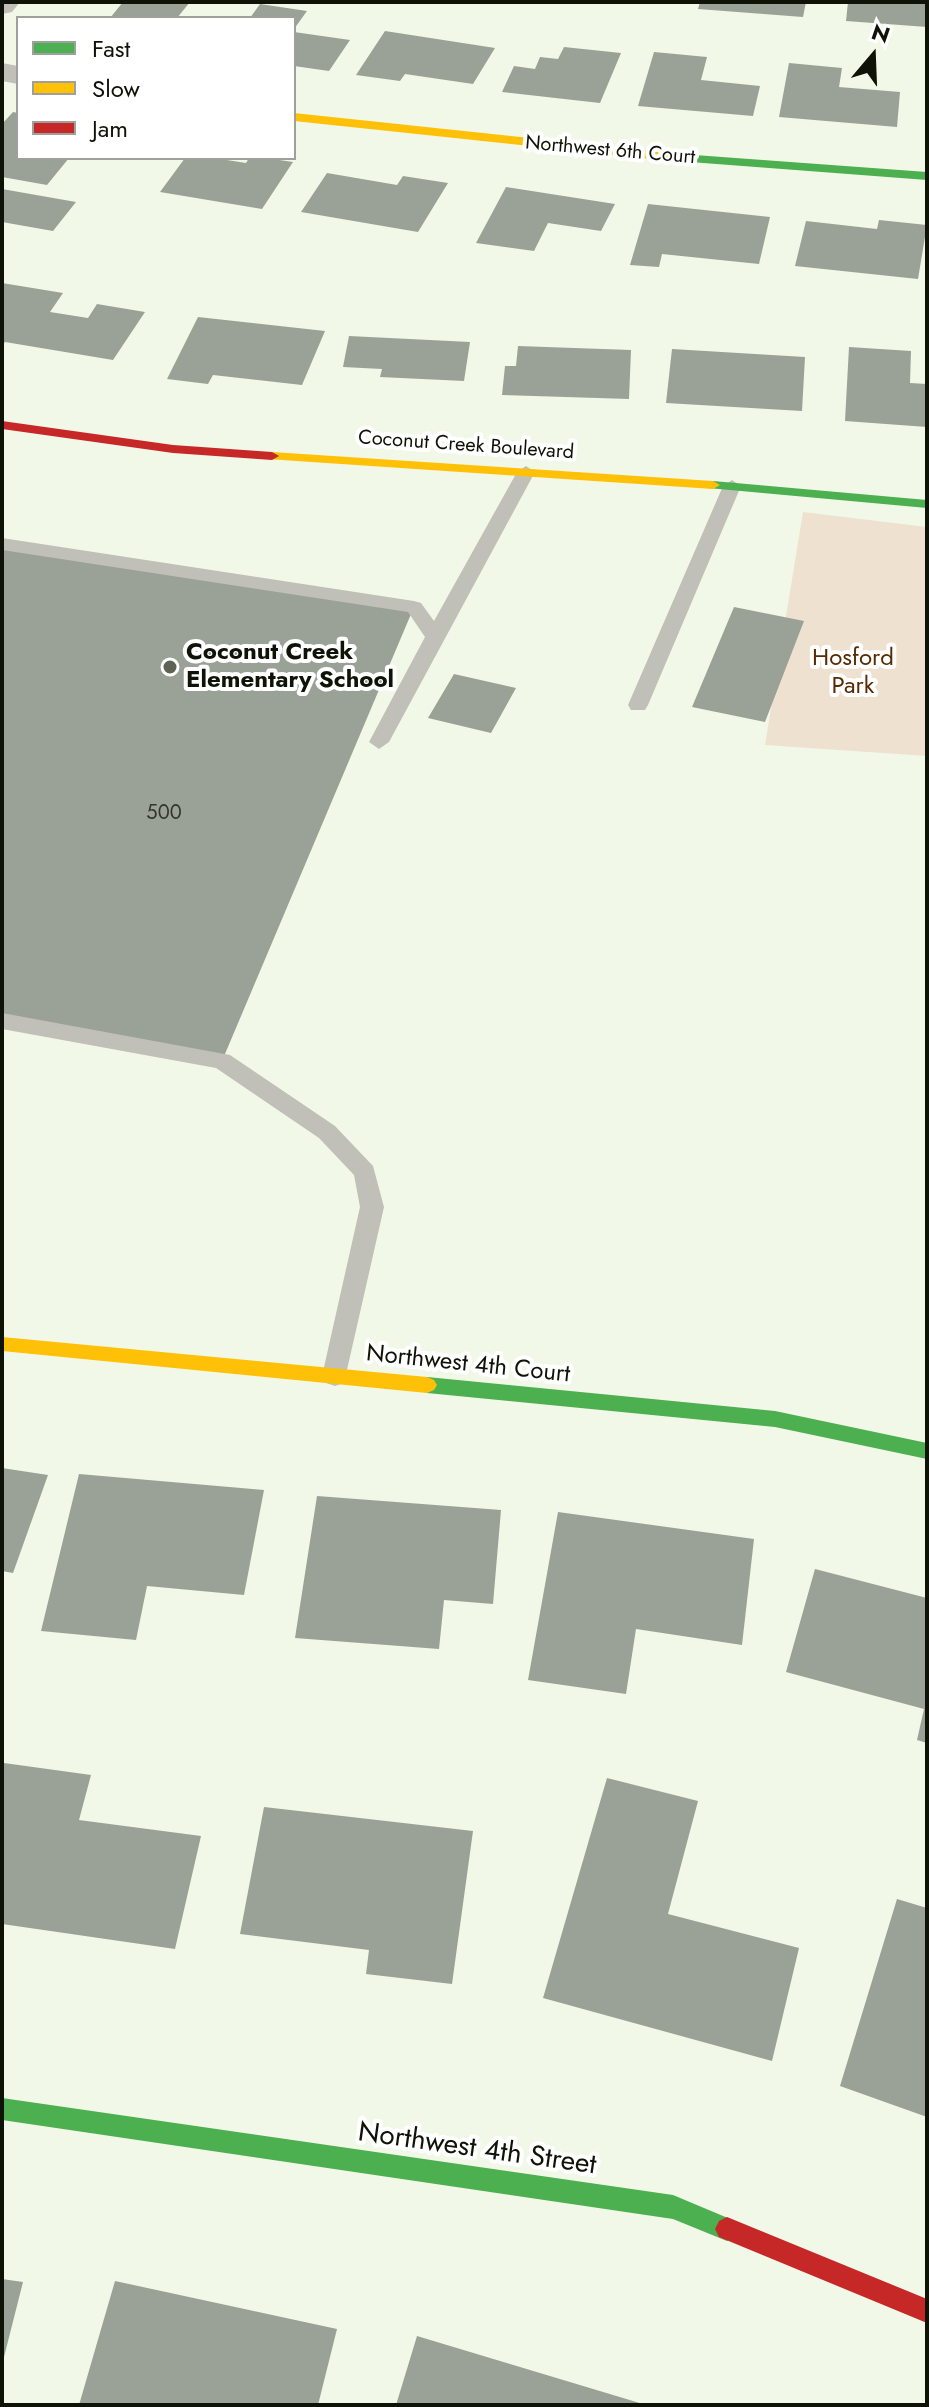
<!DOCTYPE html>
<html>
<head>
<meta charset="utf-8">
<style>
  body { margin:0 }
  #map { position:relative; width:929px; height:2407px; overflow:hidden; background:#f2f8e7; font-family:Jost,sans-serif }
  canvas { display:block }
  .frame { position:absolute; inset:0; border:4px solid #0f1206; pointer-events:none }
  .legend { position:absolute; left:16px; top:16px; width:280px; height:144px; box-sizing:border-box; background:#fff; border:2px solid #9fa09b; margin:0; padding:10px 14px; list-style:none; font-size:24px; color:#0f1206 }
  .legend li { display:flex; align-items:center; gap:16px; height:40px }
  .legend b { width:40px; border:2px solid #9fa09b }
  .north { position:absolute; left:833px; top:16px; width:80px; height:80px; -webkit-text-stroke:6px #fff; paint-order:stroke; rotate:19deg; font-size:22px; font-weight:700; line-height:32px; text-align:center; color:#0f1206 }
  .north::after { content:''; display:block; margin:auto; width:28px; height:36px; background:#0f1206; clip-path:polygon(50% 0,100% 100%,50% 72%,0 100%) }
</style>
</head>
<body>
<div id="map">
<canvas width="929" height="2407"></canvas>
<div class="frame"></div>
<ul class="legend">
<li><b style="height:10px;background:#4caf50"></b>Fast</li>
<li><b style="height:10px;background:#ffc107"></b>Slow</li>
<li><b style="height:10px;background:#c62828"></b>Jam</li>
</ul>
<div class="north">N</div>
</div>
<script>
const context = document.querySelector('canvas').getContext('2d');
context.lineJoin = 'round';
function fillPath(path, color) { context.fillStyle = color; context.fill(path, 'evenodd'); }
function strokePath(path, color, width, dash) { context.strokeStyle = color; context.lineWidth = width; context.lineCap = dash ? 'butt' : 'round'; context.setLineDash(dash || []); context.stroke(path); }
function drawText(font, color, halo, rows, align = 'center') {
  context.font = font + ' Jost,sans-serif'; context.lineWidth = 8; context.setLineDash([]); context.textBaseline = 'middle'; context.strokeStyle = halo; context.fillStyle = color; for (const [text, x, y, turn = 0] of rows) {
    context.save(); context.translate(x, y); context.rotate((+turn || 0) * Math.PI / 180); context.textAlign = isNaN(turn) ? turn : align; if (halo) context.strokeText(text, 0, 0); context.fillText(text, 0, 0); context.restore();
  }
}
const green = new Path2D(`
  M803,512L927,527V756L765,745Z`);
const building = new Path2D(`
  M123,2H190L177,18H110Z
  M700,2H806L803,17L698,9Z
  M848,2H927V27L846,21Z
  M260,4L307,11L294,29V18H250Z
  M385,31L495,48L473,84L405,74L400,81L356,75Z
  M294,32L350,40L329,71L294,66Z
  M564,47L621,53L600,103L502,92L514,66L535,69L540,57L558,59Z
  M654,52L707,57L701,80L760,86L753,116L638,106Z
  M789,63L842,68L839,87L900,92L897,127L779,117Z
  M13,112L18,113V158H69L47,185L2,177V124Z
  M185,158H214L246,163L249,158H266L293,162L262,209L160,192Z
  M327,173L397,185L403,176L448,183L418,232L301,212Z
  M506,187L615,204L601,231L548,223L534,251L476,243Z
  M2,189L76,202L53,231L2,222Z
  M648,204L770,217L759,264L662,254L659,267L630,265Z
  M879,220L927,225L918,279L795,266L806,221L877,229Z
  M2,283L63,293L50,312L88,318L97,304L145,312L113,360L5,342L2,346Z
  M198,317L325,331L302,385L213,375L208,384L167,379Z
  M349,336L470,342L464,381L380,377L382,369L343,367Z
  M518,346L631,350L629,399L502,395L505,366H516Z
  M849,347L911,351L910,383L927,384V427L845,421Z
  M672,349L805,357L802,411L666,403Z
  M2,544L414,607L222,1061L2,1021Z
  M734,607L804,621L765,722L692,707Z
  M454,674L516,688L491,733L428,718Z
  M2,1468L48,1475L13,1573L2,1571Z
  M79,1474L264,1490L244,1595L147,1586L136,1640L41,1631Z
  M317,1496L501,1510L493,1604L444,1600L439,1649L295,1638Z
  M558,1512L754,1539L742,1645L636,1629L626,1694L528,1680Z
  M815,1569L927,1598V1743L917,1740L924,1709L786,1672Z
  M4,1763L91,1775L79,1820L201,1836L175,1949L2,1924Z
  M607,1778L698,1801L668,1914L799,1948L772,2061L543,1998Z
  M264,1807L473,1831L452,1984L366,1974L369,1950L240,1934Z
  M897,1899L927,1908V2117L840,2086Z
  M2,2279L23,2282L3,2361H2Z
  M115,2281L337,2329L318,2405H79Z
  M417,2336L643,2404V2405H396Z`);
const lane = new Path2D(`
  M526,466L535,472L389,742L379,749L369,742L425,637L408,612L2,550V538L414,601L421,603L434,621L517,472Z
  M732,480L741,486L648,705L645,710H631L628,705L723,486Z
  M2,1013L230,1055L335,1126L373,1166L384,1207L344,1383L335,1386L326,1383L322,1376L360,1207L354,1175L319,1138L216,1068L2,1029Z`);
const street = new Path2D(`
  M2,2H20L12,12L2,14Z
  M2,63L18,66V84L2,81Z`);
const fast = new Path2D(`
  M681,154L927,172V180L677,161L675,158Z
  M713,481L927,500V508L708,488V482Z
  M427,1377L775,1411L927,1443V1459L775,1427L427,1393L420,1390L417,1385L420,1380Z
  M2,2098L673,2195L735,2221L739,2229L735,2237L727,2241L673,2219L2,2120Z`);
const slow = new Path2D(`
  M294,113L681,154L687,158L681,162L294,121Z
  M272,452L713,481L720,485L713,489L267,459V453Z
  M2,1337L427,1377L434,1380L437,1385L434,1390L427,1393L2,1351Z`);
const jam = new Path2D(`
  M2,421L173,445L272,452L279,456L272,460L173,453L2,429Z
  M727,2217L927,2299V2323L719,2237L715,2229L719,2221Z`);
const markers = [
  [170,667,8,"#5e6255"]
];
const farStreetnames = [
  ["Northwest 6th Court",610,151,5],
  ["Coconut Creek Boulevard",466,446,4]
];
const numberNames = [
  ["500",164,814]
];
const poiNames = [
  ["Coconut Creek",186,653],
  ["Elementary School",186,681]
];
const parkNames = [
  ["Hosford",853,659],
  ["Park",853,687]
];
const streetNames = [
  ["Northwest 4th Court",468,1365,6]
];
const nearStreetnames = [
  ["Northwest 4th Street",477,2150,8]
];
fillPath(green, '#eee1cf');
fillPath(building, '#9aa297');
fillPath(lane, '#c0bfb8');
fillPath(street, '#c0bfb8');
fillPath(fast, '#4caf50');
fillPath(slow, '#ffc107');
fillPath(jam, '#c62828');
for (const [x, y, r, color] of markers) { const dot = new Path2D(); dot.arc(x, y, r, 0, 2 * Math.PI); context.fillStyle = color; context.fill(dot); strokePath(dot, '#fff', 3); }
drawText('20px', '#0f1206', '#fff', farStreetnames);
drawText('20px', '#32362a', null, numberNames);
drawText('bold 24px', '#0f1206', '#fff', poiNames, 'left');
drawText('24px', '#582a02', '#fff', parkNames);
drawText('24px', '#0f1206', '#fff', streetNames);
drawText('28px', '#0f1206', '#fff', nearStreetnames);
</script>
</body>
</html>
